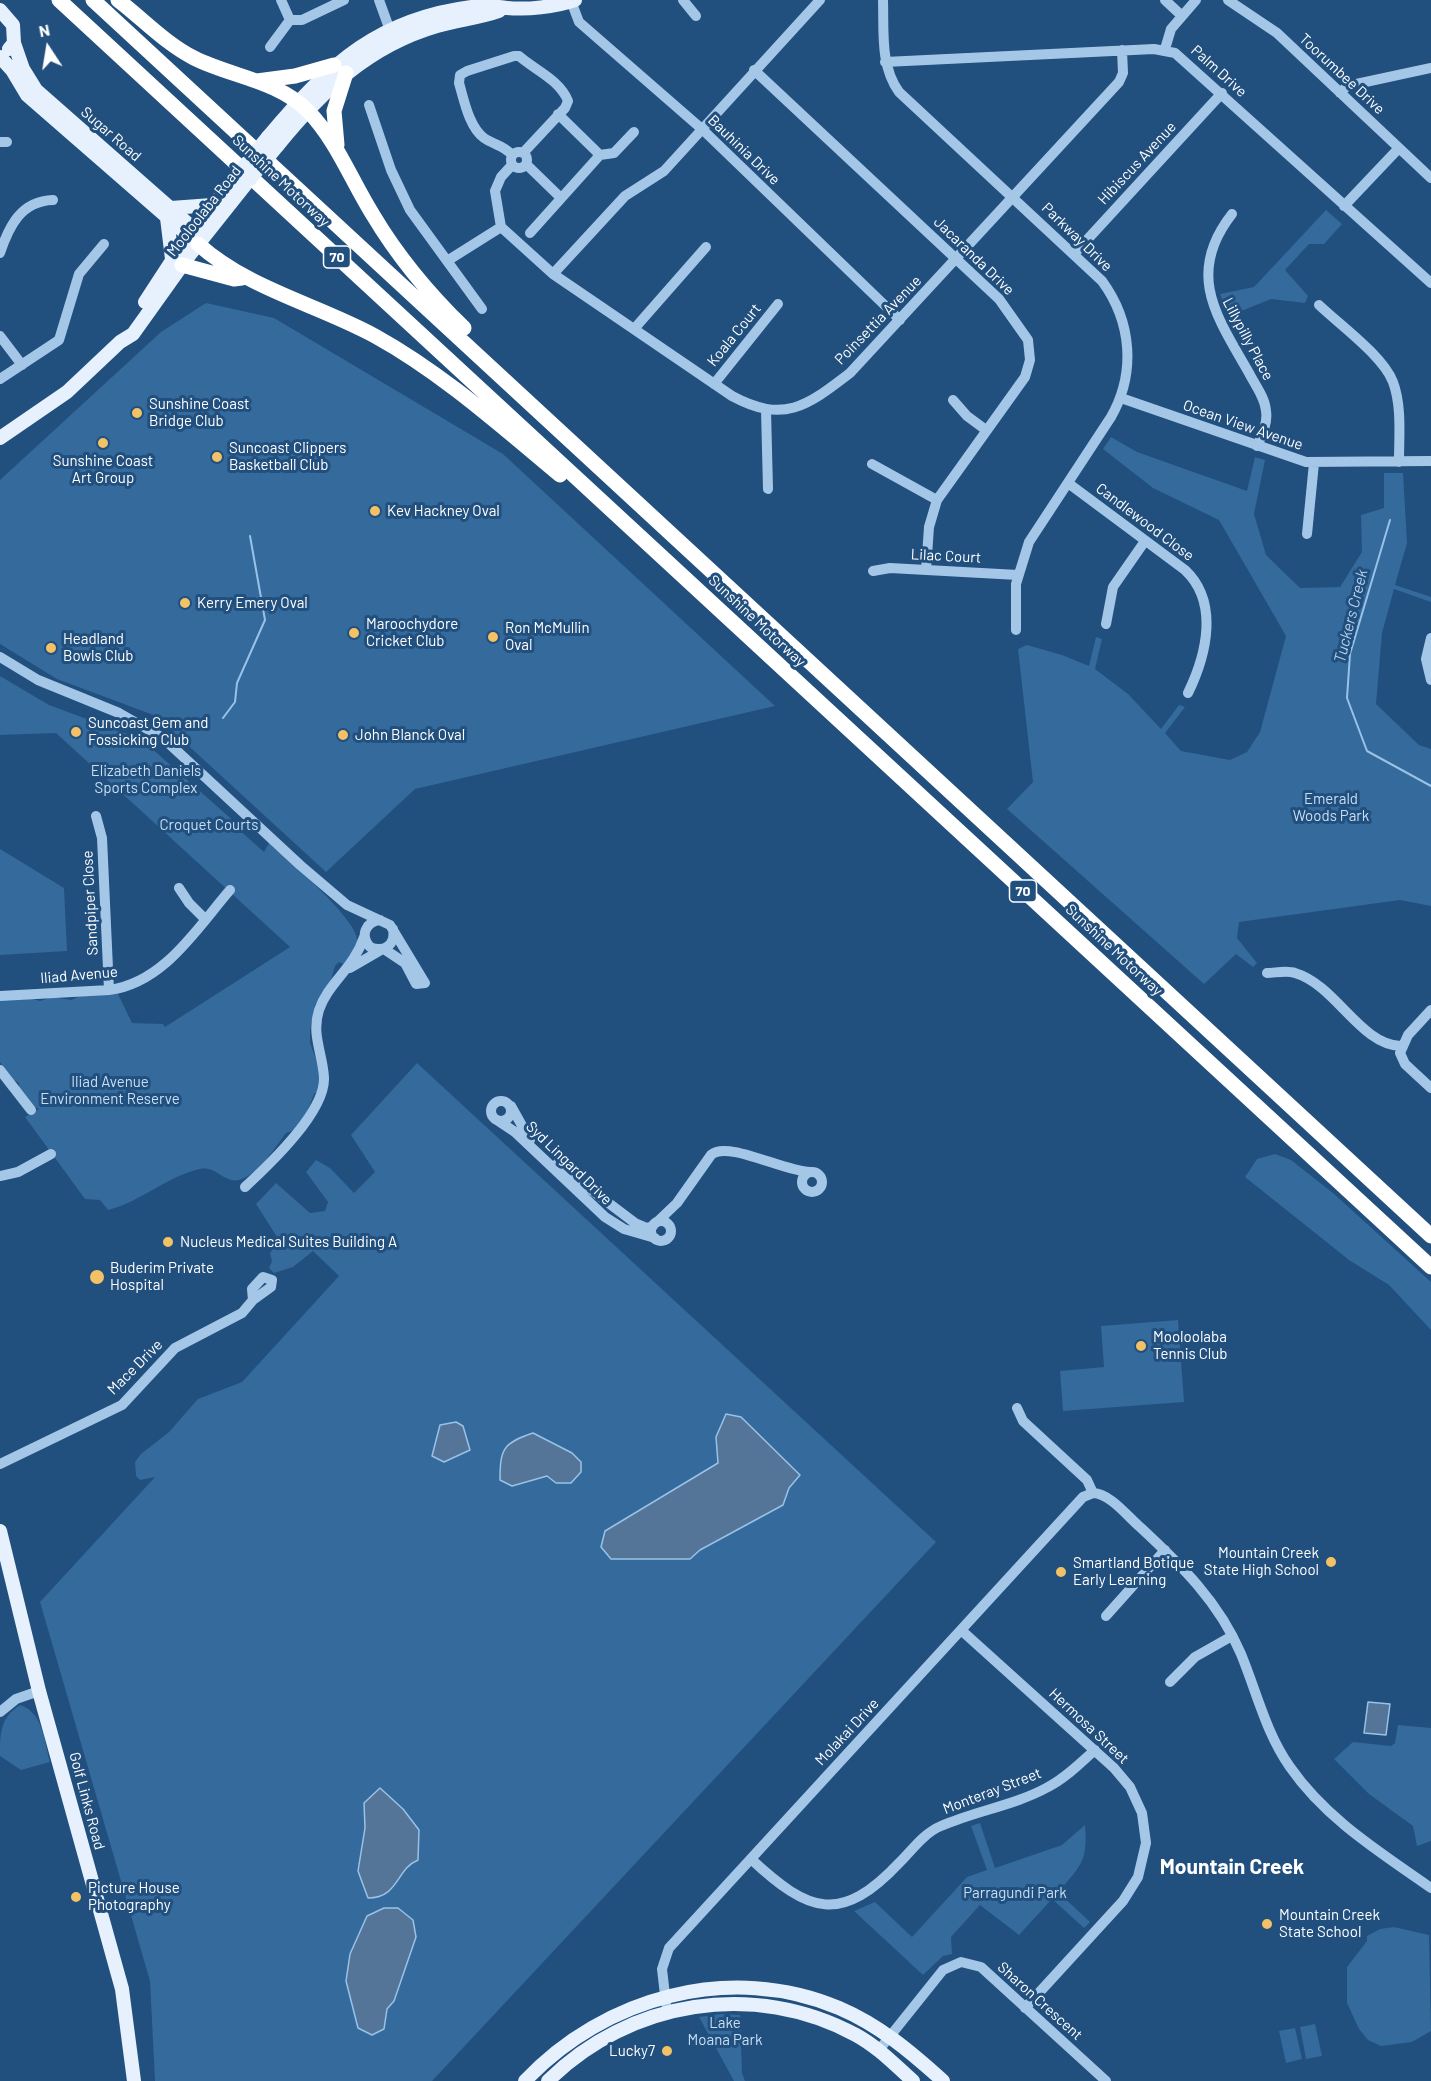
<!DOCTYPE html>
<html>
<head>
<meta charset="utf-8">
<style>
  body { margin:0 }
  #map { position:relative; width:1431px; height:2081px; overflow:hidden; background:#214f7e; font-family:Barlow,sans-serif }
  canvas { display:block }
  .north { position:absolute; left:18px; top:18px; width:60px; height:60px; -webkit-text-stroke:4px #214f7e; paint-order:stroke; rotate:348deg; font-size:16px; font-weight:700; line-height:24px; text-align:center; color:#fff }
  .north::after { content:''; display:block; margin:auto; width:21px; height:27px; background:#fff; clip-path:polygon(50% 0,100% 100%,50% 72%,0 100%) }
</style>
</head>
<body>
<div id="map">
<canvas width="1431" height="2081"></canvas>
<div class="north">N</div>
</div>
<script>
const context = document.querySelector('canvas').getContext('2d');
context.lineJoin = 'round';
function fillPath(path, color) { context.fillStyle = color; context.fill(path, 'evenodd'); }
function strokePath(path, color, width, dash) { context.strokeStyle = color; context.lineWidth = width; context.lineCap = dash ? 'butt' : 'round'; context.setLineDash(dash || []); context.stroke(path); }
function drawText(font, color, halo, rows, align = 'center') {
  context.font = font + ' Barlow,sans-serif'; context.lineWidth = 6; context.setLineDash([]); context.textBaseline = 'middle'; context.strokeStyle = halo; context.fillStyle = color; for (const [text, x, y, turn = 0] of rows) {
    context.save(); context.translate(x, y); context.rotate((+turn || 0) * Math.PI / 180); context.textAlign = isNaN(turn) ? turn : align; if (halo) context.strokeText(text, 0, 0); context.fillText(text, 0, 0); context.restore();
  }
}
const green = new Path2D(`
  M1326,210L1342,224L1324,244H1309L1285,270L1308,296L1305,303L1271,299L1229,316L1220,294L1254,287Z
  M206,303L274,318L503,454L775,706L415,789L326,872L156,716L57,679L0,644V480L161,332Z
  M1111,437L1137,452L1247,491L1255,457L1265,460L1254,514L1266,555L1300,588L1340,587L1362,552L1361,515L1384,508V473H1403L1407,543L1395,585L1431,597V602L1394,589L1382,633L1376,704L1419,745L1431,749V906L1400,900L1239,922L1237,938L1257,963L1253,967L1236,954L1204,984L1007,809L1033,782L1018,649L1027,645L1062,655L1089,666L1096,637L1102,639L1095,669L1128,694L1161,729L1179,705L1185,707L1165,733L1181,751L1230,760L1247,752L1260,732L1286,636L1219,520L1153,488L1103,449Z
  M0,676L49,705L141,739L237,824L235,826L264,852L269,843C286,857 358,920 357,940C357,949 349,958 343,964L339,962L335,966L331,980L315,1005L310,1030V1043L319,1067V1091L314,1094C309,1107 302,1130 286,1133C274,1149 260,1172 242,1179C225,1186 217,1165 200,1169C167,1176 141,1202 108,1210L100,1200L85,1199L25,1117L39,1109C28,1103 18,1096 19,1083L12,1079L0,1062V997H26L40,1001L52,997L71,1000L80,996L118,994L132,1023L163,1024L165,1027L290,947L56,733L0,735Z
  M0,849L64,888L67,951L0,955Z
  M417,1063L936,1542L432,2081H155L150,1981L40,1602L155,1477L140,1480L136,1476L135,1462L141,1454L169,1432L198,1399L242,1382L339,1276L313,1251L293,1267L274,1273L269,1268L272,1261L270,1253L279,1240L256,1204L276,1183L310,1213L325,1211L328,1202L306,1172L316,1160L330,1168L354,1193L375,1172L351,1135Z
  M1275,1154L1291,1160L1333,1193L1431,1282V1330L1389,1285L1349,1260L1245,1177L1257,1159Z
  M1178,1320L1184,1402L1063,1411L1060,1371L1104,1367L1101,1326Z
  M20,1705C43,1712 44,1741 50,1762L21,1770L0,1756C0,1733 0,1718 20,1705Z
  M1398,1725L1431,1728V1841L1417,1846L1413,1826L1369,1794L1334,1759L1353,1742L1391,1746L1395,1743Z
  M980,1823L995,1868L1062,1845L1085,1825C1088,1861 1081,1866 1058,1892L1090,1922L1084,1928L1052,1899L1019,1935L980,1905L951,1937L952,1954L943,1956L923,1975L854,1911L875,1902L912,1937L967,1877L987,1870L971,1826Z
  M1394,1927L1429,1935L1431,2031L1412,2042L1381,2046L1368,2040L1359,2029L1347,2003V1967L1367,1941V1936L1380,1929Z
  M721,2014L740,2015L742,2073L745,2081H734L699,2017Z
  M1315,2024L1322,2056L1306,2059L1300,2027Z
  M1295,2028L1302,2059L1286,2063L1279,2031Z`);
const water = new Path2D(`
  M726,1414L741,1417L800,1475L789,1488L783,1505L700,1550L690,1559H611L601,1547L605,1531L718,1463L716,1437Z
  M456,1422L463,1426L470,1450L444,1462L432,1456L440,1425Z
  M533,1433L572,1453L581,1462V1472L571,1483H556L547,1476L512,1486L500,1480C500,1449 503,1443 533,1433Z
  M1368,1702L1390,1704L1386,1735L1364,1733Z
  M380,1788L403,1809L419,1830L418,1860C396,1869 399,1898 368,1898L358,1871L365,1828L364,1803Z
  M384,1908H398L413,1920L416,1937L394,2001L387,2009L384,2029L372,2035L358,2028L346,1981L350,1954L367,1916Z`);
const stream = new Path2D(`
  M1390,520L1350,654L1347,698L1367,751L1431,786
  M223,718L235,702L237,683L265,620L250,536`);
const minor = new Path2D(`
  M281,0L290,20H302L344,0
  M379,0L392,36
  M683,0L696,16
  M883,0C884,31 880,66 899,92L1102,281C1132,322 1136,373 1111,417L1029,542L1016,584V630
  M1165,0L1181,15
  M1228,0L1277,33L1431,178
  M571,1L579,22L703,130L900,320
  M270,47L290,20
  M1165,49L1171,29L1196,0
  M885,62L1154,49L1175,53L1431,283
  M754,70L999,299L1028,340L1030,360L1025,377L937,500L929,527L926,570
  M1340,93L1347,86L1431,68
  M369,105L391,170L410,210L482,309
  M558,114L600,155
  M0,142H7
  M511 160a8 8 0 1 1 16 0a8 8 0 1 1-16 0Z
  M512,155C504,145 494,145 484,138C469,127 464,100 459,83L460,75L467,71L514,56H519C535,70 560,80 568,101L565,108L523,153
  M526,164L561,198
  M512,165L501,177L495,191L501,227L553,274L732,396C784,424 807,406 850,373L1119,82L1123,73L1122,50
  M1344,206L1399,148
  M1232,214C1185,274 1217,317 1249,373C1255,385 1265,397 1266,411C1268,423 1262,435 1257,446
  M530,233L600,155L614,153L634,132
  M0,253C9,226 21,201 53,200
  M1074,254L1222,93
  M447,261L501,227
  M553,274L625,196L664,171L820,0
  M1319,305C1340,325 1383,356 1393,382C1402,406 1399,436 1399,462
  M634,329L706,247
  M0,336L22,365
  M0,379L59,340L79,274L104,244
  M714,384L778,304
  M1121,398L1306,462L1431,461
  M953,400L967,416L986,430
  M766,410L768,489
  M872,464L937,500
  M1068,483L1185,570C1219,602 1207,654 1188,693
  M1307,534L1314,463
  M873,571L890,568L1018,575
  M1106,624L1113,587L1145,541
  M1431,638L1426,659L1431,680
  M0,657L38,680L119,713L163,738L300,865L347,905L390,925L425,983L416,984L405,963L384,949
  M96,816L102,838L109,990
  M179,888L189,903L205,919
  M380,920C365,922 360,936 370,947C384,953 396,945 393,929
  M350,968L381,950
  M1267,973C1275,973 1287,970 1295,973C1336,985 1360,1045 1401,1046
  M0,996L109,990C164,983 197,928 230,890
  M1431,1010L1408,1035L1400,1053L1405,1064L1431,1088
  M0,1070L31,1110
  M491 1111a10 10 0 1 1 20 0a10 10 0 1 1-20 0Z
  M511,1106L530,1140
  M497,1120L515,1132L605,1217L624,1229L655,1238
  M557,1164L635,1223L647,1228L653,1226
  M802 1182a10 10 0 1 1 20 0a10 10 0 1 1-20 0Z
  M0,1176L18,1172L51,1154
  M245,1187C270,1164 325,1112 324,1078C323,1054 311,1035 319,1010C328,983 354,968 364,937
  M651 1231a10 10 0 1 1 20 0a10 10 0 1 1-20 0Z
  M656,1223L677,1203L711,1155C727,1140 785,1172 810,1172
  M263,1277L272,1280L271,1287L253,1300L252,1289Z
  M1017,1408L1023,1421L1087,1480L1093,1493
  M0,1464L122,1405L175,1348L242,1313L253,1300
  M1093,1493C1111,1494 1127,1516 1140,1527C1181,1565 1219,1602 1241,1654C1257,1693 1266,1733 1290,1767C1326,1819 1380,1852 1431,1888
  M1106,1616L1165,1550
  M961,1630L1114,1768L1130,1787L1142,1813L1146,1843L1138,1877L1123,1901L1025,2008
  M1170,1682L1195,1657L1232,1636
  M0,1712L16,1699L39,1691
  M751,1859C809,1913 841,1925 900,1862C912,1850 924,1833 941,1826C975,1811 1016,1805 1048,1787C1066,1778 1080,1763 1095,1750
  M666,2004L662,1969L669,1948L1083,1497L1093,1493
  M879,2050L943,1970L961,1962L981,1967L1106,2081`);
const major = new Path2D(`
  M0,10L13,25L14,43L9,49
  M14,43L23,69L36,90L203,237
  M0,57L12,70L27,95L198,244
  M268,137C329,64 380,16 480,6C489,5 497,7 507,8C528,10 554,7 575,0
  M278,145C322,91 368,46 437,26C457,20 480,18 499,11
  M171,208L212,205
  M167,218L172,259
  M145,302L188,236L231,183
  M0,438L67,392L120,342L133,334L188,257L250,179
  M0,1531L39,1691L122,1989L134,2081
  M525,2081C604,1997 731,1962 839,2008C879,2025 911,2052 943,2081
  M548,2081C629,2000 755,1980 856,2035C878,2047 895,2065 913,2081`);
const highway = new Path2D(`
  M59,0L1431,1267
  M93,0L1431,1236
  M118,0C144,20 165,43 194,58C232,77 277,80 308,111C337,141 351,180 373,215C398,257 429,294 464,328
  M257,81L295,76L334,65
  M337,145L334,111L346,73
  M198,244C248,289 316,304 375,336C442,373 501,426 560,475
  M182,265L234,279L242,278`);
const majorBridge = new Path2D(`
  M250,179L278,145
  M231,183L268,137`);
const markers = [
  [137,413,6,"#f3c266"],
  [103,443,6,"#f3c266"],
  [217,457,6,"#f3c266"],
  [375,511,6,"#f3c266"],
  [185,603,6,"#f3c266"],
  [354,633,6,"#f3c266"],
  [493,637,6,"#f3c266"],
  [51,648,6,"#f3c266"],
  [76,732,6,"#f3c266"],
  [343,735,6,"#f3c266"],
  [168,1242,6,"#f3c266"],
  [97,1277,8,"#f3c266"],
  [1141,1346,6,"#f3c266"],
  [1331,1562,6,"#f3c266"],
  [1061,1572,6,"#f3c266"],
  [76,1897,6,"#f3c266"],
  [1267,1924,6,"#f3c266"],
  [667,2051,6,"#f3c266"]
];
const shields = [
  [337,257,27],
  [1023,891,27]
];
const shieldNames = [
  ["70",337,257],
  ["70",1023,891]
];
const streetNames = [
  ["Palm Drive",1219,71,42],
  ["Toorumbee Drive",1342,74,43],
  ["Sugar Road",111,134,41],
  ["Bauhinia Drive",744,150,44],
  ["Hibiscus Avenue",1137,163,-47],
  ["Sunshine Motorway",281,181,43],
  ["Mooloolaba Road",204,211,-52],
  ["Parkway Drive",1077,237,44],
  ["Jacaranda Drive",974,256,44],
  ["Poinsettia Avenue",878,320,-46],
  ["Koala Court",734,335,-51],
  ["Lillypilly Place",1248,339,62],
  ["Ocean View Avenue",1243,425,19],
  ["Candlewood Close",1145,522,37],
  ["Lilac Court",946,556,3],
  ["Sunshine Motorway",757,621,43],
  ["Sandpiper Close",90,903,-93],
  ["Sunshine Motorway",1114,950,43],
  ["Iliad Avenue",79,975,-5],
  ["Syd Lingard Drive",569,1163,44],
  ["Mace Drive",135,1367,-45],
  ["Hermosa Street",1089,1726,43],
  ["Molakai Drive",847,1732,-47],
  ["Monteray Street",992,1791,-21],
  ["Golf Links Road",87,1801,75],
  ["Sharon Crescent",1040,2001,42]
];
const poiNames = [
  ["Sunshine Coast",149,404],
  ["Bridge Club",149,421],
  ["Suncoast Clippers",229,448],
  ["Basketball Club",229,465],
  ["Sunshine Coast",103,461,"center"],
  ["Art Group",103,478,"center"],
  ["Kev Hackney Oval",387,511],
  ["Kerry Emery Oval",197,603],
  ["Maroochydore",366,624],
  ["Cricket Club",366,641],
  ["Ron McMullin",505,628],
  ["Oval",505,645],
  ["Headland",63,639],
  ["Bowls Club",63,656],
  ["Suncoast Gem and",88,723],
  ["Fossicking Club",88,740],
  ["John Blanck Oval",355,735],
  ["Nucleus Medical Suites Building A",180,1242],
  ["Buderim Private",110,1268],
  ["Hospital",110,1285],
  ["Mooloolaba",1153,1337],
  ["Tennis Club",1153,1354],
  ["Mountain Creek",1319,1553,"right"],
  ["State High School",1319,1570,"right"],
  ["Smartland Botique",1073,1563],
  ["Early Learning",1073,1580],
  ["Picture House",88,1888],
  ["Photography",88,1905],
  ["Mountain Creek",1279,1915],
  ["State School",1279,1932],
  ["Lucky7",655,2051,"right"]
];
const parkNames = [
  ["Elizabeth Daniels",146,771],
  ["Sports Complex",146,788],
  ["Emerald",1331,799],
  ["Woods Park",1331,816],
  ["Croquet Courts",209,825],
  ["Iliad Avenue",110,1082],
  ["Environment Reserve",110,1099],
  ["Parragundi Park",1015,1893],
  ["Lake",725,2023],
  ["Moana Park",725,2040]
];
const waterNames = [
  ["Tuckers Creek",1351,616,-76]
];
const districtNames = [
  ["Mountain Creek",1232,1867]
];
fillPath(green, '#346a9c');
fillPath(water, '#547597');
strokePath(water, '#99c2e8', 1.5);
strokePath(stream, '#99c2e8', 2);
strokePath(minor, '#a5c7e7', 10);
strokePath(major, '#e6f1fd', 14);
strokePath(highway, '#fff', 15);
strokePath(majorBridge, '#e6f1fd', 14);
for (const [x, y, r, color] of markers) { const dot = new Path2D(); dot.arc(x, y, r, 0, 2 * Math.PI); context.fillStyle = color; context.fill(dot); strokePath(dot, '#214f7e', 2); }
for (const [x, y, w] of shields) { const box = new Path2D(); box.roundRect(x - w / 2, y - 11, w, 22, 4.5); context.fillStyle = '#214f7e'; context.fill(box); strokePath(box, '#fff', 1.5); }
drawText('bold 14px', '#fff', null, shieldNames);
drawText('15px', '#fff', '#214f7e', streetNames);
drawText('15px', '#fff', '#214f7e', poiNames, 'left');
drawText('15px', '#c8dff5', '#214f7e', parkNames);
drawText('italic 16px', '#b0d0ee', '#214f7e', waterNames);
drawText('bold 21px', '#fff', '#214f7e', districtNames);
</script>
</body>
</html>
